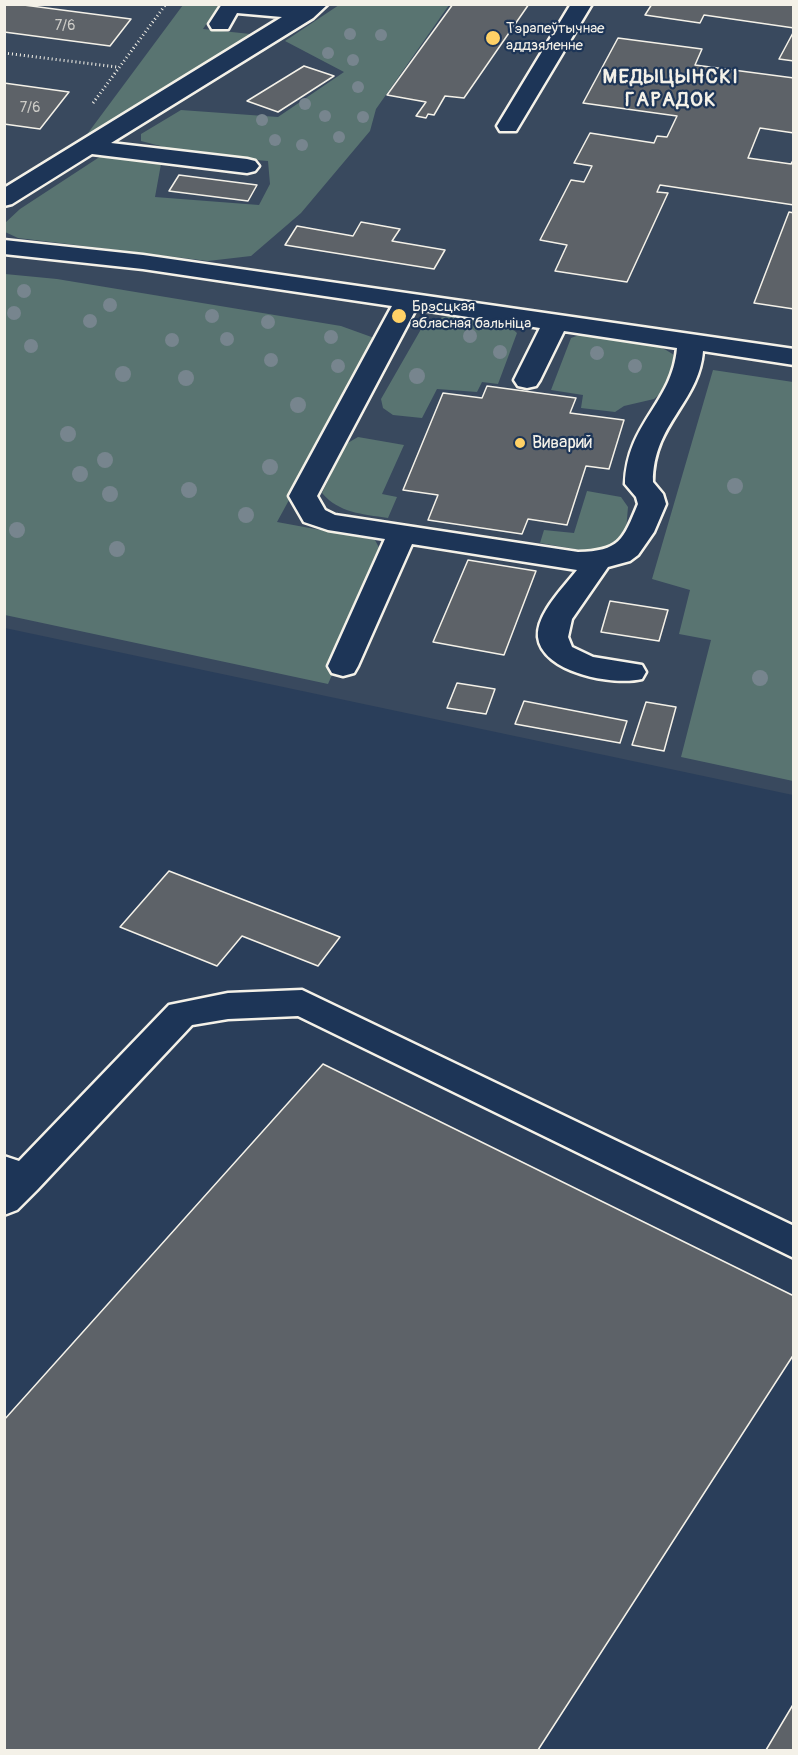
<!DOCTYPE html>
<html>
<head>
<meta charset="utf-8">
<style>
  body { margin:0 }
  #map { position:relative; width:798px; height:1755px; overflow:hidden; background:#2a3e5a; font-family:Pangolin,sans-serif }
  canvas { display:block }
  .frame { position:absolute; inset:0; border:6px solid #f4f1e8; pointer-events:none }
</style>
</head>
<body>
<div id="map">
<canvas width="798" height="1755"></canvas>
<div class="frame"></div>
</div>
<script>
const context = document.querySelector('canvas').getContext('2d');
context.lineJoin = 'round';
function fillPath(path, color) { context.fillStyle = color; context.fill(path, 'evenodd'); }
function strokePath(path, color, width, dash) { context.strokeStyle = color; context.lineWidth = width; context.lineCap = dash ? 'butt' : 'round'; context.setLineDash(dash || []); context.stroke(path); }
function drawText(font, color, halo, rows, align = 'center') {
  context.font = font + ' Pangolin,sans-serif'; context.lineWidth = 4.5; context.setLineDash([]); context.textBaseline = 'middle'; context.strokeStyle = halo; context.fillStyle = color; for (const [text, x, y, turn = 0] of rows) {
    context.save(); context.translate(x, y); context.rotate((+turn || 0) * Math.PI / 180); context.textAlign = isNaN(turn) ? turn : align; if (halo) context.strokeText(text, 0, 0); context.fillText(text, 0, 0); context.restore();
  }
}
const built = new Path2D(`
  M5,5H793V795L5,628Z`);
const green = new Path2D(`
  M183,5H219L203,29L260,35L95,138L88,133Z
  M339,5H449L376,109L370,131L301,213L251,256L208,261L18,238L5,232V223L20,209L101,156L137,158L161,164L155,197L259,205L270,184L268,161L195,155L141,141V134L181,110L278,117L344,72L285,41Z
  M5,274L57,279L341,326L377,339L277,522L375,540L384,557L328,684L5,615Z
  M459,315L507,324L517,333L498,384L482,382L477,392L437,389L422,418L393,415L383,408L381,399L424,324L443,317Z
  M582,334C614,339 658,337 681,361L679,376L654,399L624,406L615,412L581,408L583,395L551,390L571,338Z
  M713,370L793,382V781L681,757L711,640L679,634L690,590L652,579Z
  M358,437L404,445L382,494L397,497L388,518C362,514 339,513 322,493L346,444Z
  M587,491L621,497L628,507L626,531L620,545L586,551L540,543L544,530L574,533Z`);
const building = new Path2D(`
  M4,4H16L131,19L110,46L4,32Z
  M453,4H529L464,98L445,96L434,115L428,114L426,118L416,116L426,102L387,95Z
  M652,4H794V28L704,15L700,23L645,15Z
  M794,31V61L779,59Z
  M618,38L702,49L695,65L794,78V133L760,128L748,158L791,164L794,159V205L660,185L657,192L668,193L627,282L555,271L567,245L540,240L571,180L584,182L592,166L574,163L590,133L654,143L657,136L667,137L677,116L583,103Z
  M304,66L334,76L278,112L247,101Z
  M4,83L69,92L40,129L4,124Z
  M179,175L257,185L248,201L169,191Z
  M789,212L794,213V309L754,303Z
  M361,222L400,229L392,241L445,250L434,269L285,245L297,226L353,236Z
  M487,386L576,398L570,413L624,420L609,469L586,466L567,525L528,519L522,534L428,520L438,495L403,490L443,393L482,398Z
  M468,560L536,571L504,655L433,642Z
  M610,601L668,610L659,641L601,632Z
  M457,683L495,689L486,714L447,708Z
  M524,701L627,721L620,743L515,724Z
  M646,702L676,707L664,751L632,745Z
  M169,871L340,937L318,966L242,936L217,966L120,927Z
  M323,1064L794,1296V1354L538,1750H4V1420Z
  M794,1703V1750H766Z`);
const path = new Path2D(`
  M4,53L117,67
  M93,103L166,4`);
const minor = new Path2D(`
  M222,4H328L313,18L111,143L247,159L255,161L259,166L255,171L247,173L92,154L12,204L4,206V188L282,17L237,13L228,29H212L209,24Z
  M571,4H592L516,131H500L497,126Z
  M4,240L143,255L794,349V365L703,351C699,403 653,423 653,482L663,494L666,504L654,532L638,555L630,561L608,567L572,619L568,637L572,647L593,657L642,665L646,672L642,679C614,686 542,673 538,637C536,614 564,587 577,570L412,544L358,666L354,673L343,676L332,673L328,666L385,539L328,530L304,522L289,496L392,306L143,269L4,254ZM416,309L540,328L514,380L518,386L527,388L536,386L540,380L564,331L677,348C672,404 627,422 625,484L636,497L638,504C623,540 620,551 578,552L335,515L325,510L317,496Z
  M302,990L794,1226V1258L298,1016L228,1019L192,1025L37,1190L17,1210L4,1215V1156L19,1161L169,1005L228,993Z`);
const trees = [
  [350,34,6],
  [381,35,6],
  [328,53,6],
  [353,60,6],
  [358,87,6],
  [305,104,6],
  [325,116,6],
  [363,117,6],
  [262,120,6],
  [339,137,6],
  [275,140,6],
  [302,145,6],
  [24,291,7],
  [110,305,7],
  [14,313,7],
  [212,316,7],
  [90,321,7],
  [268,322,7],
  [470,336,7],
  [331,337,7],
  [227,339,7],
  [172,340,7],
  [31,346,7],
  [500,352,7],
  [597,353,7],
  [271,360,7],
  [338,366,7],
  [635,366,7],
  [123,374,8],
  [417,376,8],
  [186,378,8],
  [298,405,8],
  [68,434,8],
  [105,460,8],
  [270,467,8],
  [80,474,8],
  [735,486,8],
  [189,490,8],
  [110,494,8],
  [246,515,8],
  [17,530,8],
  [117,549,8],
  [760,678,8]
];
const markers = [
  [493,38,8,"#ffd166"],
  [399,316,8,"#ffd166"],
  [520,443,6,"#ffd166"]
];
const farNumbernames = [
  ["7/6",65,26],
  ["7/6",30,108]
];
const farPoinames = [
  ["Тэрапеўтычнае",506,29],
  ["аддзяленне",506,46],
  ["Брэсцкая",412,307],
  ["абласная бальніца",412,324]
];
const poiNames = [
  ["Виварий",532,443]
];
const farDistrictnames = [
  ["МЕДЫЦЫНСКІ",671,78],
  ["ГАРАДОК",671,101]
];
fillPath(built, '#39495e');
fillPath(green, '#597471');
fillPath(building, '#5d6268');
strokePath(building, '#f4f1e8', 1.5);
strokePath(minor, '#f4f1e8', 5);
strokePath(path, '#f4f1e8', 3, [1, 3]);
fillPath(minor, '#1d3557');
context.fillStyle = '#77858e';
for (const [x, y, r] of trees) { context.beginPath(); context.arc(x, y, r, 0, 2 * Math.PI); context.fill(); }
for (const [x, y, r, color] of markers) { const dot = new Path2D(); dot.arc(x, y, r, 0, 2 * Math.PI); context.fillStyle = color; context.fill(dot); strokePath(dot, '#1d3557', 2); }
drawText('14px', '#cecdc8', null, farNumbernames);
drawText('15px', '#f4f1e8', '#1d3557', farPoinames, 'left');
drawText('18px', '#f4f1e8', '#1d3557', poiNames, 'left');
context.letterSpacing = '1.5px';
drawText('bold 20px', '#f4f1e8', '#1d3557', farDistrictnames);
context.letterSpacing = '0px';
</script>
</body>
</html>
